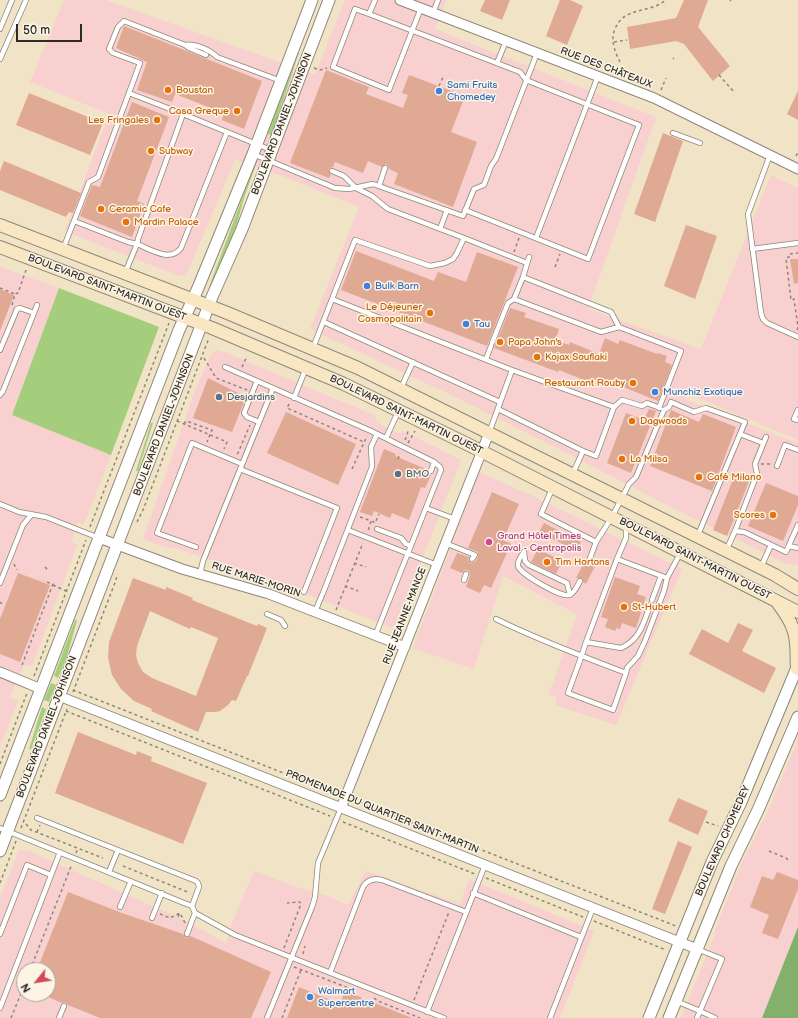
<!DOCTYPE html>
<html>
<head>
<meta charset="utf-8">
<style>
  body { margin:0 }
  #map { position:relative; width:798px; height:1018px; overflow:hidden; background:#f1e3c6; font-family:"Balsamiq Sans",sans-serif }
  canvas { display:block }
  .north { position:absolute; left:16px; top:962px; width:40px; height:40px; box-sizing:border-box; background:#fcf5e5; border:1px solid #a8a49b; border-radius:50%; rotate:240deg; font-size:11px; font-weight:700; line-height:16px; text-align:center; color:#2b2b2b }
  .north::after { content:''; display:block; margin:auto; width:14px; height:18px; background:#d1495b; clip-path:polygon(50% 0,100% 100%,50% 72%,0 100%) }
  .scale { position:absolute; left:16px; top:24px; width:66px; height:18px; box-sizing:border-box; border:2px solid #2b2b2b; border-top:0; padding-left:5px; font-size:12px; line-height:14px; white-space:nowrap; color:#2b2b2b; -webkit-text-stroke:3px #fcf5e5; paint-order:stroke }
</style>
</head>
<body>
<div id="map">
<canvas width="798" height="1018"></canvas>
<div class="north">N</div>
<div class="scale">50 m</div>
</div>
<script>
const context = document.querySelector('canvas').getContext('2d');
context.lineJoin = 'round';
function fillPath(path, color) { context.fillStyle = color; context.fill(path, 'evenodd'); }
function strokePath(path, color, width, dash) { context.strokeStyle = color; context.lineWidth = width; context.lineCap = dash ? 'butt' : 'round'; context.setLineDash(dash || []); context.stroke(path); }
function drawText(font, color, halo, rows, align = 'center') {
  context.font = font + ' "Balsamiq Sans",sans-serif'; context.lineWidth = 3; context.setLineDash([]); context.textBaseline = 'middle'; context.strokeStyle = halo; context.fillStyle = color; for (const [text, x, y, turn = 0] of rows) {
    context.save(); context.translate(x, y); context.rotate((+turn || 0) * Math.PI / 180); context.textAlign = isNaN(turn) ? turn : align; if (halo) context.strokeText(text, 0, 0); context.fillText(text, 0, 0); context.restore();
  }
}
const built = new Path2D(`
  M64,0H106L315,75L345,0H446L435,29L656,117L588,309L701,349L771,175L798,188V440L687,393L692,375L684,399L798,443V565L787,564L671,507L567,453L449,394L310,329L359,207L264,169L235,160L186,276L177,275L143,262L65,231L109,114L30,82Z
  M0,267L59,288L12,415L111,455L84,524L77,523L71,541L77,545L32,666L24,665L10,697L18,701L0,746Z
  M216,350L227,353L376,416V422L399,434L402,431L461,460L396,625L390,627L286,586L208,559L175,548H167L143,539L196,388L211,355Z
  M479,472L533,496L682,569L616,725L555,705L557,697L549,695L577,614L503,576L474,669L413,648Z
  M798,739V928L764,1018H681L715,934L714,933L741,865L770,807Z
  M19,850L29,851L190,923L226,943L232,923L254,871L299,888L330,897L348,905L366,871L460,904L469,879L594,931L560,1018H0V897ZM24,970H48V994H24Z`);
const green = new Path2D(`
  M298,51L299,52L272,135L266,133Z
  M255,164H256L244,198L235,231L210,287H209Z
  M59,288L159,327L111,455L12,415Z
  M151,423H153L138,471H136Z
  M75,620H77L67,657L58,678L54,676Z
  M51,683L56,685L49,702L44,700Z
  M42,707L46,709L31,749H29Z`);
const forest = new Path2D(`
  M798,927V1018H762Z`);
const building = new Path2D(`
  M485,0H510L502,20L480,11Z
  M560,0H570L583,6L567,45L546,36Z
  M684,0H708L698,27L730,66L713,81L684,44L676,41L630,49L627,27L676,18Z
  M124,26L262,81L244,129L222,120L224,113L175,94L172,102L137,90L147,62L116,48Z
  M326,70L369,87L366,94L403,108L408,95L402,93L409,75L465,96L451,132L477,142L453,207L394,184L398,173L389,169L388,166L386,164L382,167L368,161L363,173L335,162L333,167L330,168L328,170L331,174L329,178L290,163Z
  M798,91V120L787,114Z
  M29,93L103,123L90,155L16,125Z
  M132,102L169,117L137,201L144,204L132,237L80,216L92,185L100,187Z
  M663,133L683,141L655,222L634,214Z
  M4,161L81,193L73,213L69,212L66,217L0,190V171Z
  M686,225L717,236L695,299L664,286Z
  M356,251L434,281L438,272L466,282L477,252L518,267L487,346L341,290Z
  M790,259H798V283L794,284Z
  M0,289L14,295L0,331Z
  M510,308L526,313L524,317L559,329L555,340L569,345L570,342L599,354L605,338L618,344L620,340L657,354L658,353L667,356L665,362L672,365L658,401L611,382L609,385L591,378L589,382L559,370L558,372L494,348Z
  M208,378L246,397L232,432L193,418Z
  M649,409L656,411L631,473L607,463L626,413L644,420Z
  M671,410L699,422L703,414L736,427L712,491L650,466Z
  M286,412L356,444L338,485L267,453Z
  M384,449L396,454L395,456L428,470V473L431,475L425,488L421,487L409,520L392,513L390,518L374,511L372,516L360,512Z
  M735,474L750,479L727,536L713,530Z
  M766,483L798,496V505L783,541L748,526Z
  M492,492L519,504L503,540L511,544L491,588L484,585L480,593L466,587L470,576L469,571L465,570L462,573L450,568L457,553L469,557L468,560L471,563L475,562L478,557V552L468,548Z
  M544,523L581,542L576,551L539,532Z
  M538,549L562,561L556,574L531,562Z
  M586,559L585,562L587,564L590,565L592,563L596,564L586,584L583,582V579L581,578H576Z
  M18,573L50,585L20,662L0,654V619Z
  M615,577L640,586L637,594L646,597L636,628L622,623L620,629L616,628L615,631L605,627L608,619L601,617Z
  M133,578L166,590V587L193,598L192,600L257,626L258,624L267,628L248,676H247L236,701L232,700L228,705L220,711L216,712H206L198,732L151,711L152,709L134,701L121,689L112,675L108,658L109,642ZM150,611L181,625L190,629L191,627L218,638L196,696L152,678L143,672L138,663L136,655L137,646Z
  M738,623L753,630L742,651L776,668L764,693L689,654L702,629L728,643Z
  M78,732L136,755L137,751L152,757L151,761L207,783L183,844L55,793Z
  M678,798L708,811L698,835L668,821Z
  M678,841L692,847L665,914L652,909Z
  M777,872L798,880V889L778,939L762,933L769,915L750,907L762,876L773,880Z
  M68,892L122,913L183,934L186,938L190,936L195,938L271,972L251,1018H100L68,1005L65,1002L62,1003L48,997V970H37Z
  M299,987L340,1004L345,991L412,1018H287Z`);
const path = new Path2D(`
  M730,1L731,0
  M614,42L627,40
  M673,59L674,58
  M620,62C615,52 610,40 615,29C624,6 649,14 666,0
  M314,68L320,70L327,68
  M719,75L734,92
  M439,86L444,75
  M661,90L666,78
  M796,156L798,152
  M514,252L519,238
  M555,267L560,254
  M0,288L15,294
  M12,305L15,294L18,293L26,270
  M797,330L798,327L794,299L791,300L786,258L789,257V254L798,253
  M204,358L216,378L247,390
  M242,367L247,356
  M289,404L287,408L364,442
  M177,421L227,442L224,449
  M184,424L186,421L212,430L207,442
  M405,440L409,429
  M408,443L415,431
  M237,454L238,453L250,425
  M398,459L400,453
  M761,464H771
  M352,469L367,436
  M360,517L371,521L368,531
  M372,521L375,523L379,514
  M137,522L143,510L209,338
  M90,527L169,323
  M354,563L366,567
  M14,564L17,570
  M45,567L49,571
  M53,585L66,591
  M345,586L358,591
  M0,602L2,604
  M336,610L363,543
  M22,665L53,584L44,581
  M34,676L86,540
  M73,690L329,791L333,795
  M73,692L116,580L117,574
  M66,711L330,816
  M0,764L27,693
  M354,800L676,926
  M343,822L475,874
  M706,822L718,826
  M26,824L31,830L103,858
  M21,828L67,709
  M37,832L40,825
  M769,851L786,858L789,861
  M76,853L78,848
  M123,866L190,893
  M486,878L583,917
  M0,883L16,841
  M160,914L170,918L180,913L185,923
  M178,917L180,913
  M594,921L666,950
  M284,948L301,904L300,902L287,903
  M303,954L305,946
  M294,967L354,990
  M30,970L72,864
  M374,998L378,1001L420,1018
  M414,1000L449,912
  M11,1018L24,986
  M282,1018L301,970`);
const service = new Path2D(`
  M375,0L369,14L520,72L526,80L639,125L588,259L465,210
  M433,13L438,0
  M369,14L355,9L333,67L389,90L421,8
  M0,29L12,0
  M185,45L189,48L206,55
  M0,59L26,0
  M497,63L506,41
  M129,93L183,114
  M227,132L183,114L138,239L137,244L128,242L74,221L89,182L98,177L140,63L113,53L109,49L118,27L124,21L185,45C195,43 210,50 217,57L281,81
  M673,133L700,143
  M253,154L335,188L349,189L373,184L463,216L474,189L484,185L491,166L496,159L537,53
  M770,155L748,214L761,313L763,319L767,323L798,337
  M332,171L344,176L356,188L372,196L388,209L464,238
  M379,186L385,168
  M440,229L447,210
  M536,238L598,76
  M63,249L74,221
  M752,249L798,243
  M125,273L137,244C150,249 170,263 181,248L227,132L271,150
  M523,277L529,257
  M332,299L512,370L614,407L596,456L583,451
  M514,299L601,332L619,327
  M34,313L37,305
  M324,322L500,402
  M492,343L508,303L514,299L523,277L611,312L619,327L681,351L659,408
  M313,348L355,240L430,266L445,263L453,259L457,253L464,238L527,263
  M0,350L17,309L20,308L34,313L3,391L0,395
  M486,359L491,346
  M225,367L371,431L434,462L440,467L441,470L375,636
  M257,381L244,413L247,417L259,422
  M401,388L413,362
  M294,398L306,368
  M614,407L622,400L642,406L647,403L660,408
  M498,409L583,451L573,473
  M798,410L794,419L798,420
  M489,433L512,370
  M740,434L763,443
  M386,438L398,412
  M777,466L785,445L798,450
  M240,469L337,508L304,592
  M431,471L434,462
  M552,489L541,514L596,542L612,517L629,484L636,477L664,410L669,407L671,402L694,412L706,408L745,422L698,535
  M0,504L19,512L46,517L99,538
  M426,508L455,519
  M377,529L401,538L406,544L411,546
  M348,530L437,565
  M735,531L757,474L755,464L766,437
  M445,543L475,555L472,559
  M789,546L798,548
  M196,547L157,533L192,443L242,464
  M726,551L735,531L744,532L786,552L798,525
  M524,552C521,556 517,562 518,566C520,574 562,598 569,595C575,593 577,586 580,581
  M524,552L525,561L529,565L567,583L570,595
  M617,559L667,578L681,552
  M589,561L596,542
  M761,567L771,545
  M200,574L203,561L273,388
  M464,580L466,574
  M0,583L23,525L32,514
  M323,593L372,467L371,447L377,434
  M652,600L661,576
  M315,612L322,595
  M267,614L281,620L285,626
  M496,619C538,640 582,656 626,673L613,710L568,693C574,676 581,659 586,642L617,559L626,538V526
  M586,642L621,648C640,640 644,622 650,605
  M626,673L627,668L638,656L645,641L664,591L667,578
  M37,818L196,881L198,883L199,887L192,906
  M0,828L184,903L192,906L195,913L235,935L444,1018
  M109,872L118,850
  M473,893L581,937
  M120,907L131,881
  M152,918L162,893
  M0,934L27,865L51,875
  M187,934L195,913
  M330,973L363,887C367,880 374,878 382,880L466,912
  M676,1001L700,1011L722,959L697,949
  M0,1008L60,852
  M427,1012L485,865
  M59,1018L64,1006
  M267,1018L312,907L315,897L318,863L341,808
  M550,1018L593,908
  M697,1018L700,1011L715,1018`);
const minor = new Path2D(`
  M400,0L654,98L798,169
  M99,538L182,569L269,594L405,647
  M0,672L41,689
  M59,696L697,949
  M341,808L489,433`);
const tertiary = new Path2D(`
  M0,795L179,330L198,288L253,154L312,0
  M0,851L212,297L242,229L329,0
  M649,1018L712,862L741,802L798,665
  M669,1018L731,866L758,810L798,717`);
const secondary = new Path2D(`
  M0,225L225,312L358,368L775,575L798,589
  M0,247L212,328L344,384L467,444L798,612
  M777,602C783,610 790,619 793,629C798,641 796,656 797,669`);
const markers = [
  [168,90,4,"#e8710a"],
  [439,91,4,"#3f7fe0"],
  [237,111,4,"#e8710a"],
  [157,120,4,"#e8710a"],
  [151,151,4,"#e8710a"],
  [101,209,4,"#e8710a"],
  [126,222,4,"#e8710a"],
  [367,286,4,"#3f7fe0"],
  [430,313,4,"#e8710a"],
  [466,324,4,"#3f7fe0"],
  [500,342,4,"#e8710a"],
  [537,357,4,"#e8710a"],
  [633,383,4,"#e8710a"],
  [655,392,4,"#3f7fe0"],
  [219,397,4,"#5c6f8a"],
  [632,421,4,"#e8710a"],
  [622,459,4,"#e8710a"],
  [398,474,4,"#5c6f8a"],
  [699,477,4,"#e8710a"],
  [773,515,4,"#e8710a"],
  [489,542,4,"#d1479c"],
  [547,562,4,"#e8710a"],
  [624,607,4,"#e8710a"],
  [310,997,4,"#3f7fe0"]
];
const streetNames = [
  ["RUE DES CHÂTEAUX",606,68,21],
  ["BOULEVARD DANIEL-JOHNSON",282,124,-69],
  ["BOULEVARD SAINT-MARTIN OUEST",107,288,21],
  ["BOULEVARD SAINT-MARTIN OUEST",406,415,26],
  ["BOULEVARD DANIEL-JOHNSON",164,425,-69],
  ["BOULEVARD SAINT-MARTIN OUEST",695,559,27],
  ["RUE MARIE-MORIN",256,580,18],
  ["RUE JEANNE-MANCE",405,616,-69],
  ["BOULEVARD DANIEL-JOHNSON",47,727,-69],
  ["PROMENADE DU QUARTIER SAINT-MARTIN",382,812,22],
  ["BOULEVARD CHOMEDEY",723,841,-66]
];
const shopNames = [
  ["Sami Fruits",447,85],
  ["Chomedey",447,97],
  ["Bulk Barn",375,286],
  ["Tau",474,324],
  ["Munchiz Exotique",663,392],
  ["Walmart",318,991],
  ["Supercentre",318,1003]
];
const foodNames = [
  ["Boustan",176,90],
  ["Casa Greque",229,111,"right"],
  ["Les Fringales",149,120,"right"],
  ["Subway",159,151],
  ["Ceramic Cafe",109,209],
  ["Mardin Palace",134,222],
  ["Le Déjeuner",422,307,"right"],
  ["Cosmopolitain",422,319,"right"],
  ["Papa John's",508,342],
  ["Kojax Souflaki",545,357],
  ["Restaurant Rouby",625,383,"right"],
  ["Dagwoods",640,421],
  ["La Milsa",630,459],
  ["Café Milano",707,477],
  ["Scores",765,515,"right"],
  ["Tim Hortons",555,562],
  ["St-Hubert",632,607]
];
const serviceNames = [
  ["Desjardins",227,397],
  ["BMO",406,474]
];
const hotelNames = [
  ["Grand Hôtel Times",497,536],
  ["Laval - Centropolis",497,548]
];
fillPath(built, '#f7d0cf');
fillPath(green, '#a4ce7b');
fillPath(forest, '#83b16b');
fillPath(building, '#dfa994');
strokePath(service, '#8e8778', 6);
strokePath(minor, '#8e8778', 11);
strokePath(tertiary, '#8e8778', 13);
strokePath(secondary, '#8e8778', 14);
strokePath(path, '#8e8778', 1.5, [3, 3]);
strokePath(service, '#fff', 4.5);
strokePath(minor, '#fff', 9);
strokePath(tertiary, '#fff', 11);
strokePath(secondary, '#f9e7c3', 12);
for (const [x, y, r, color] of markers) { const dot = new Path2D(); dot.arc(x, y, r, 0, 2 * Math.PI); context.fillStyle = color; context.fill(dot); strokePath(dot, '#fcf5e5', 1.5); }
drawText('10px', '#2b2b2b', '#fcf5e5', streetNames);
drawText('10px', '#366cbe', '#fcf5e5', shopNames, 'left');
drawText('10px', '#c56008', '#fcf5e5', foodNames, 'left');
drawText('10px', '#4e5e75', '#fcf5e5', serviceNames, 'left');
drawText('10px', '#b23c85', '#fcf5e5', hotelNames, 'left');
</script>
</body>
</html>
